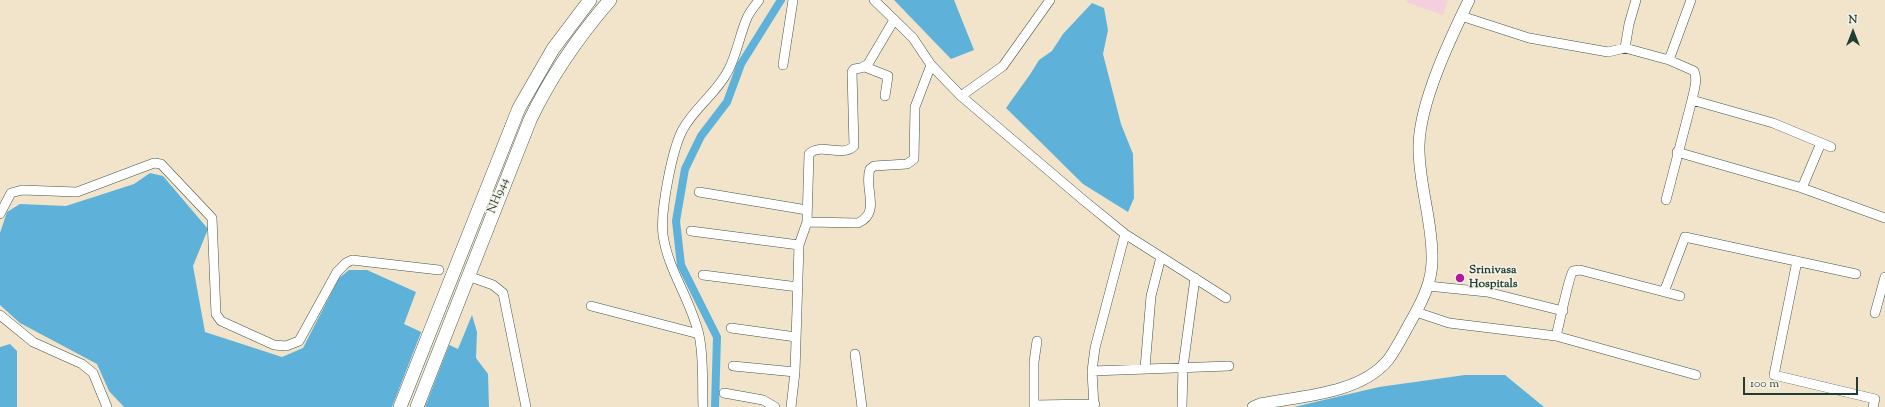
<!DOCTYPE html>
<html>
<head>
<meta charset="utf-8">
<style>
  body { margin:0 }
  #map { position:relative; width:1885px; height:407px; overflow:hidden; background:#f1e4ca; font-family:"Sorts Mill Goudy",serif }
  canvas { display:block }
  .north { position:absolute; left:1833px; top:12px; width:40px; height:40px; -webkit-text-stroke:3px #f7f3e8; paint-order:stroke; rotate:0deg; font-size:11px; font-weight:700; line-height:16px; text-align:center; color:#1f3d34 }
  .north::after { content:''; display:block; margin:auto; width:14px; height:18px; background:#1f3d34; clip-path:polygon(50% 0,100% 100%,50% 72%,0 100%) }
  .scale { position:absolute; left:1743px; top:377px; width:115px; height:18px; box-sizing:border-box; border:2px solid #1f3d34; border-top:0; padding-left:5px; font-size:12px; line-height:14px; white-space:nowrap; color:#1f3d34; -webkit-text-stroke:3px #f7f3e8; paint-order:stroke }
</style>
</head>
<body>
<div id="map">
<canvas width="1885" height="407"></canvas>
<div class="north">N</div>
<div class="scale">100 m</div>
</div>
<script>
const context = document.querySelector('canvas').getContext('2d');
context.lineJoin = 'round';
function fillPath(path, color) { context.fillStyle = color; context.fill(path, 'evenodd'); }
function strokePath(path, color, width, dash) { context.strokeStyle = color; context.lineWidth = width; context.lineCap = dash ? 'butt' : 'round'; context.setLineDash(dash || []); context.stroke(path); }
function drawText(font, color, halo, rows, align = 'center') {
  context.font = font + ' "Sorts Mill Goudy",serif'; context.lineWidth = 3; context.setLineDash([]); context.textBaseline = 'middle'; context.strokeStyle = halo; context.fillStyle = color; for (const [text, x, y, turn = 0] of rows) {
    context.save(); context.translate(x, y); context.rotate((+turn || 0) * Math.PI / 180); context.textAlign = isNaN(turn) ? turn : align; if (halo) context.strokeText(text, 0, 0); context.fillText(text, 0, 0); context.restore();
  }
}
const built = new Path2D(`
  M1407,0H1448L1443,15L1406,2Z`);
const water = new Path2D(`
  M894,0H954L974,50L951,59Z
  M1092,3L1104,8L1108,30L1103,54L1121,124L1133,154L1134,198L1128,212L1083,184L1006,108L1031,73L1039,60L1052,51L1063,34Z
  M150,173L163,176L208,229L193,266L205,332L282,357L303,348L339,278L349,270H367L416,292L404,324L458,349L472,315L477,332L476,358L488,374L489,407H124L109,391L97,364L20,323L0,305V233L7,212L20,204L66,206L134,184Z
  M10,344L17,351V407H0V347Z
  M1465,375H1505L1544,407H1294L1379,387Z`);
const pier = new Path2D(`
  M422,330L450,343L425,407H392Z`);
const canal = new Path2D(`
  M715,407L717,337L681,265L676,221L685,169L701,136L727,102L741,64L781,0`);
const minor = new Path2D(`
  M874,0L913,38L931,65L961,96L1082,199L1125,234L1226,298
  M1461,16L1529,38L1608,52L1625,48L1669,60L1694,71C1698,80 1694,90 1692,100L1773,123L1831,147
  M1625,48L1629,24L1636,0
  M1669,60L1691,0
  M783,65L793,0
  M865,67L888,76L885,96
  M961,96L1003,66L1050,0
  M1677,152L1802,188L1885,218
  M1802,188L1821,143
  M699,192L807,210
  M1666,200L1692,100
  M0,214L11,193L22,190L77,192L154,163L161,164L212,218L216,314L221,321L274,345L286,346L299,341L337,272L346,263L352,260L439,270
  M807,222L858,223C882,212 863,188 870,169L874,166L907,164L914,159L915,107L931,65
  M691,231L799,245
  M1797,261L1774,375L1875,399L1873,407
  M703,275L798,287
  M468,276L493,285L503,293L526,407
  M1428,286L1487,292L1563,311
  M1664,292L1685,237L1856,274
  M591,306L699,334
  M1416,312L1449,323L1556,336L1696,375
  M1875,313L1885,277
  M0,315L33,342L82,364L93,373L107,407
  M731,328L796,337
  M1556,336C1559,326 1569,275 1573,271L1580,270L1680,296
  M855,354L862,407
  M733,366L795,372
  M1145,368L1151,296L1161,257
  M1092,371L1229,366
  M724,393L763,400L775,407
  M1034,405L1095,404
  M703,407C702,383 704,358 699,335C691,300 668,270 663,235C660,212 672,149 683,129C696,106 718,92 729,69C737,53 740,34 747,18C750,11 755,6 759,0
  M791,407L795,372L799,245L807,222L809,154C821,142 842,158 854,146L852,72L854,69L861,68L868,64L894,20
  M1034,407V362L1037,341
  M1094,407L1092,371L1095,348L1125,234
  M1182,407L1183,367L1195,278`);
const major = new Path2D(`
  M1253,407L1260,404C1301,396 1360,394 1388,360C1397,348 1404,333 1411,321C1423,300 1433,280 1432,256C1432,218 1418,182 1419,145C1420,102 1450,39 1469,0`);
const highway = new Path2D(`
  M400,407L519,108L553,49L590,0
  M417,407L530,120C551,76 578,37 610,0`);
const markers = [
  [1460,278,5,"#b5179e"]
];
const streetNames = [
  ["NH944",499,196,-68]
];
const poiNames = [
  ["Srinivasa",1469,271],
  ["Hospitals",1469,285]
];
fillPath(built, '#f4cfdd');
fillPath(water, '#5eb2da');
fillPath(pier, '#f1e4ca');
strokePath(canal, '#5eb2da', 8);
strokePath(minor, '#3e564a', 10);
strokePath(major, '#3e564a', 12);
strokePath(highway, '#3e564a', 14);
strokePath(minor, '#fff', 9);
strokePath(major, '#fff', 11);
strokePath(highway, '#fff', 13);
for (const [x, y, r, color] of markers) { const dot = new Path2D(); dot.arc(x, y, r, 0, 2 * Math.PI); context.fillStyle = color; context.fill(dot); strokePath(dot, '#f7f3e8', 1.5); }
drawText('12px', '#1f3d34', '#f7f3e8', streetNames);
drawText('bold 12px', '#1f3d34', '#f7f3e8', poiNames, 'left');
</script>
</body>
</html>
